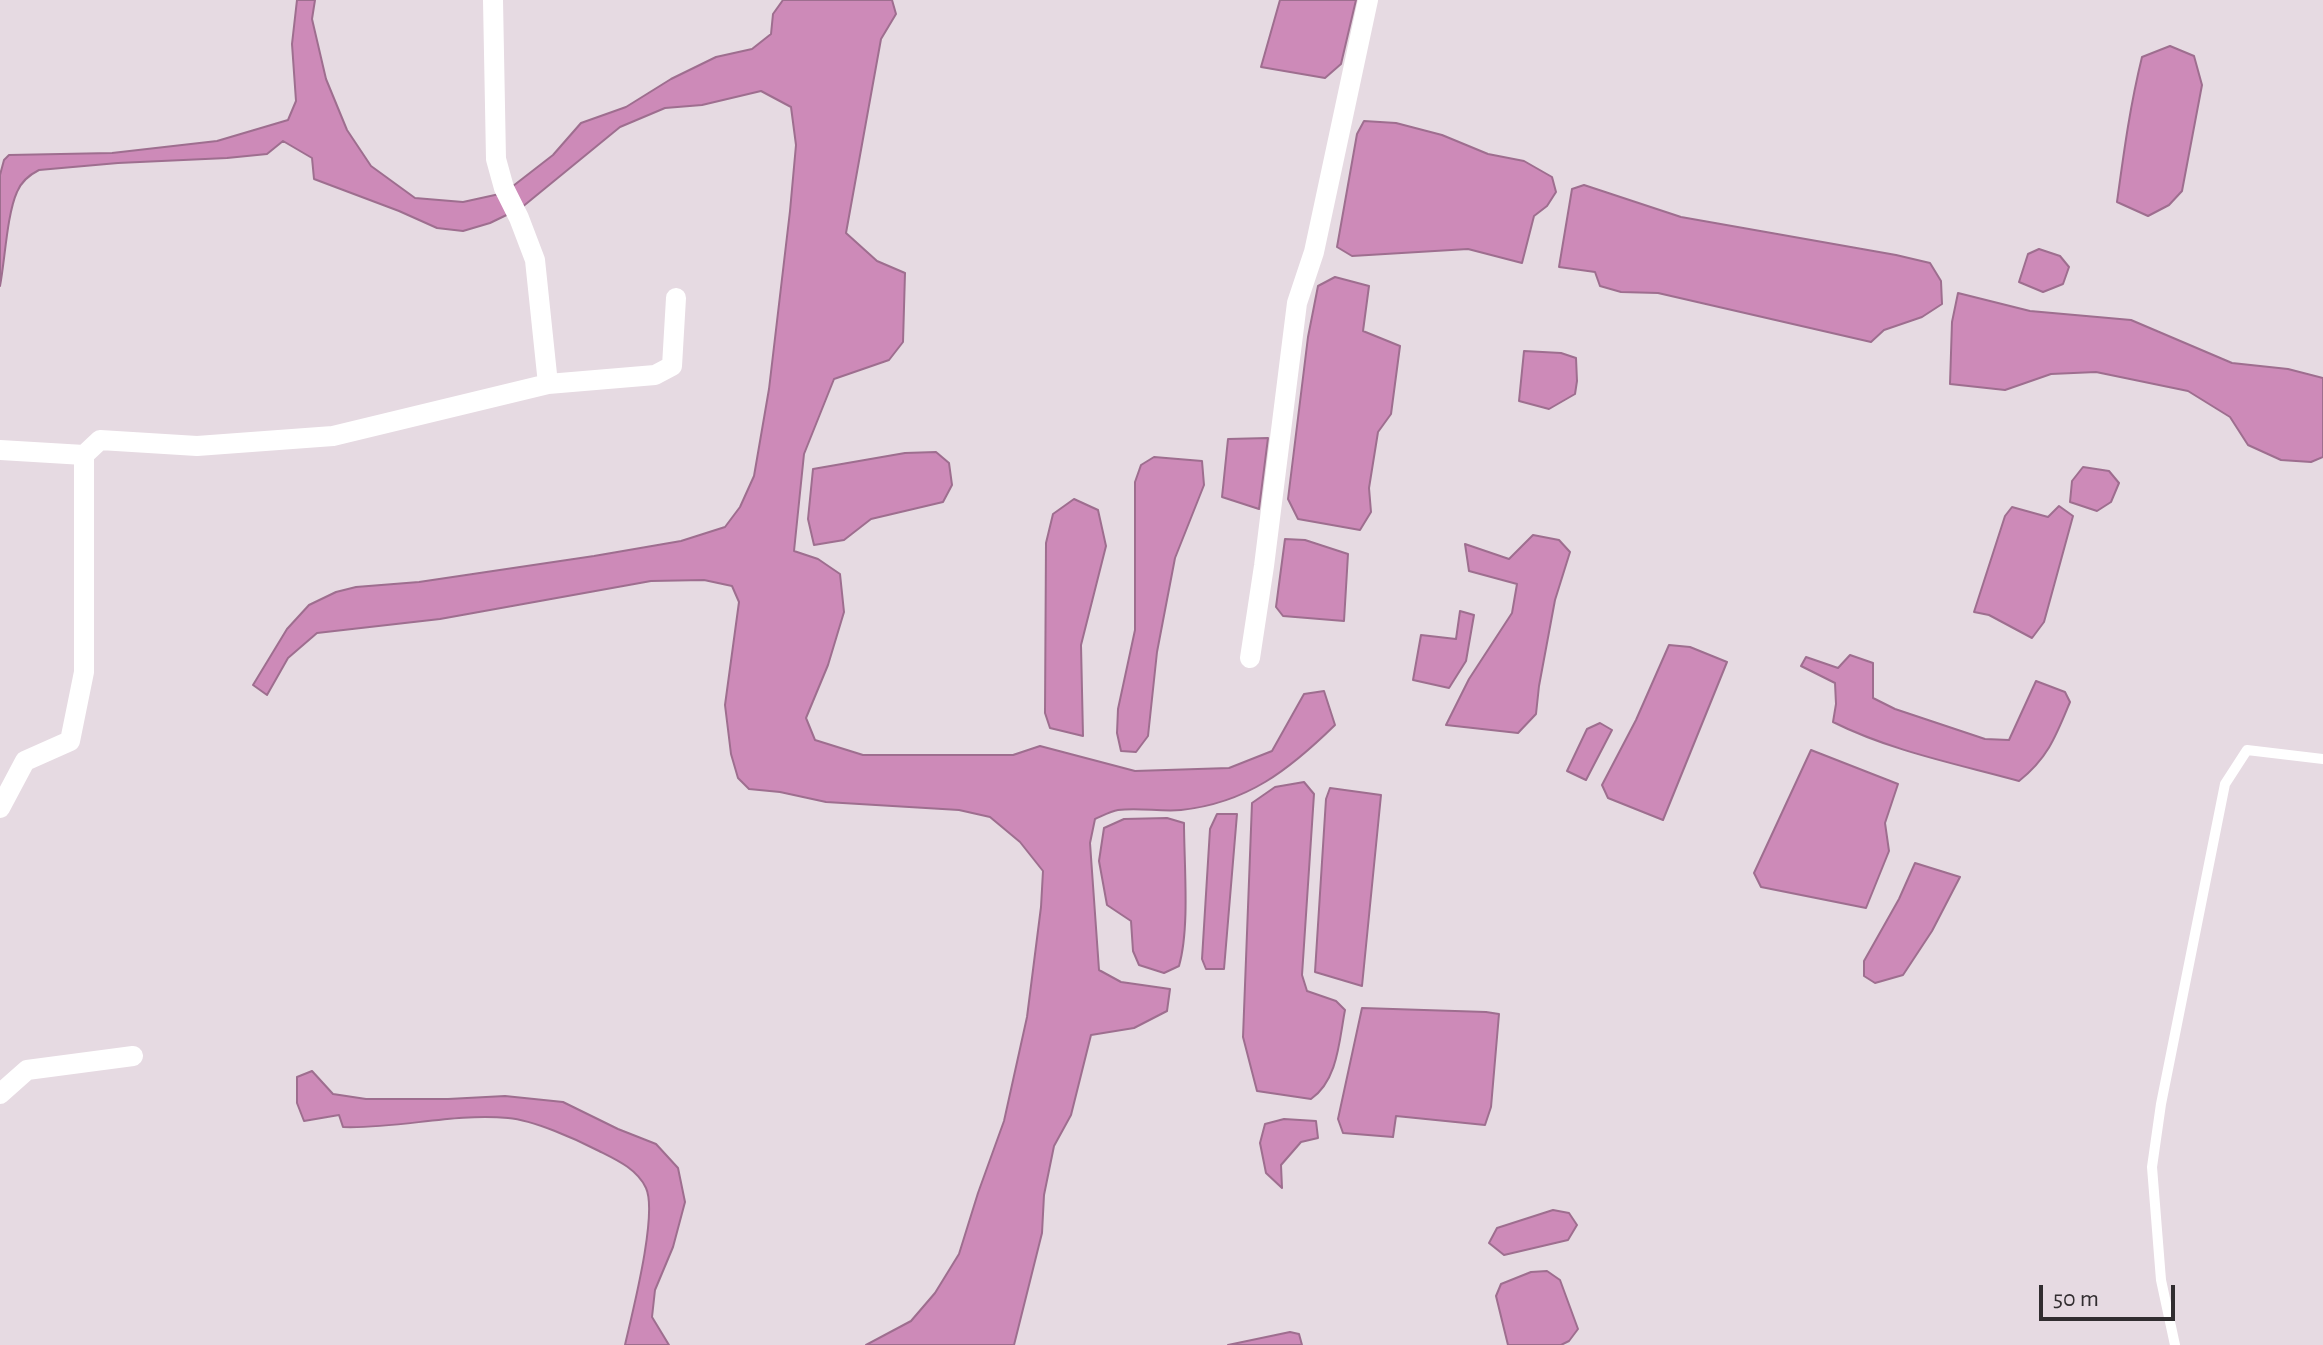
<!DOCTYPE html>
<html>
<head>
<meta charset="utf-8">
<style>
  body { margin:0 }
  #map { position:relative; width:2323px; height:1345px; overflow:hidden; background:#e6dae2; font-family:"Alegreya Sans",sans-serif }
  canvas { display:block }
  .scale { position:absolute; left:2039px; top:1285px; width:136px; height:36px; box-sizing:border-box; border:4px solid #312d30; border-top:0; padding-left:10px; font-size:24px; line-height:28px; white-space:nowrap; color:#312d30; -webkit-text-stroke:6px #e6dae2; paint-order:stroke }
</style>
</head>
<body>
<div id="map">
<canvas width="2323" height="1345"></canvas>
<div class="scale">50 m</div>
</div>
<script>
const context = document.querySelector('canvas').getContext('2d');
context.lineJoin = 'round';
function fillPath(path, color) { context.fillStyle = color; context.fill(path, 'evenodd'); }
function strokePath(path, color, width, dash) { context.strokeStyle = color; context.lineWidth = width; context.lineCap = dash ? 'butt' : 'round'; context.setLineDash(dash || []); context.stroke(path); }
const water = new Path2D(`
  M297,0H315L312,19L326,79L347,130L371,166L415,198L463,202L504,193L553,155L581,123L626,107L671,79L716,57L752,49L771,34L773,14L783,0H892L896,14L881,39L846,233L877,261L905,273L903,342L889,360L834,379L804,454L794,551L818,559L840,574L844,612L828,665L806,718L815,740L863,755H1013L1040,746L1135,771L1229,768L1272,751L1304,694L1324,691L1335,725C1289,770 1247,803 1181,810C1160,812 1139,807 1118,810C1111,811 1102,816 1095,819L1090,843L1099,970L1121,982L1170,989L1167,1011L1134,1028L1091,1035L1071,1115L1054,1146L1044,1195L1042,1233L1014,1345H866L911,1321L935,1293L959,1254L978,1193L1004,1121L1027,1017L1041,907L1043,871L1020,842L990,817L959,810L826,802L780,792L749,789L738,778L731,754L725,705L739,602L732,586L704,580L651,581L440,619L317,633L288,658L267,695L253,685L287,629L309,605L336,592L356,587L419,582L594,556L681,541L725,527L740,507L754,476L769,389L790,211L796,145L791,107L761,91L702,105L665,108L620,127L521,208L490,223L463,231L437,228L399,211L314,179L312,158L283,141L267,154L227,158L118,163L39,170C29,175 21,182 17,192C7,214 5,260 0,286V175L4,160L9,155L112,153L217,141L288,120L296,101L292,44Z
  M1280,0H1356L1341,64L1325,78L1261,67Z
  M2170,46L2194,56L2202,85L2182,191L2169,205L2148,216L2117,202C2124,151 2130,106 2142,57Z
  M1364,121L1396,123L1442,135L1488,154L1524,161L1552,177L1556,192L1547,206L1534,216L1522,263L1468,249L1352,256L1337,247L1357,134Z
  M1584,185L1681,217L1896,255L1930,263L1941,281L1942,304L1922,317L1884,330L1871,342L1658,293L1621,292L1600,286L1595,272L1559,267L1572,189Z
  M2039,249L2060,256L2069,267L2063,284L2043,292L2019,282L2028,254Z
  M1335,277L1369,286L1363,331L1400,346L1391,414L1378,432L1369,488L1371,512L1360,530L1298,519L1288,499L1308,337L1318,286Z
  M1958,293L2030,311L2131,320L2232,363L2288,369L2323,378V457L2311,462L2281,460L2248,445L2230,417L2188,391L2096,372L2051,374L2005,390L1950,384L1952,322Z
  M1524,351L1561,353L1576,358L1577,381L1575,394L1549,409L1519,401Z
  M1268,438L1259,509L1222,497L1228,439Z
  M936,452L949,463L952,485L943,502L871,519L844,540L814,545L808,519L813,469L905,453Z
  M1154,457L1202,461L1204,485L1175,558L1157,652L1148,736L1136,752L1121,751L1117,733L1118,709L1135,630V482L1141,465Z
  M2083,467L2109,471L2119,483L2111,502L2097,511L2070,502L2072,481Z
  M1074,499L1098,510L1106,546L1081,645L1083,736L1050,728L1045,713L1046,543L1053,514Z
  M2059,506L2073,516L2044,622L2032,638L1989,615L1974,612L2005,516L2012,507L2048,517Z
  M1533,535L1559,540L1570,552L1555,600L1539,686L1536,714L1518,733L1446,725L1469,679L1512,613L1517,584L1469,571L1465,544L1509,559Z
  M1285,539L1305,540L1348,554L1344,621L1283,616L1276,607Z
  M1460,611L1474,615L1466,661L1449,688L1413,680L1421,635L1456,639Z
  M1669,645L1690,647L1727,662L1663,820L1608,798L1602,785L1636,720Z
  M1850,655L1873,663V698L1895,709L1985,739L2009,740L2036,681L2065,692L2070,702C2056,736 2048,758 2019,781C1957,764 1891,751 1833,722L1836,704L1835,683L1801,666L1806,657L1838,668Z
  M1600,723L1612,730L1586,780L1567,771L1587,729Z
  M1811,750L1898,784L1885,823L1889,851L1866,908L1761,887L1754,873Z
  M1304,782L1314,794L1302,975L1307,991L1336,1001L1345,1010C1339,1041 1338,1080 1311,1099L1257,1091L1243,1037L1252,803L1275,787Z
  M1330,788L1381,795L1362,986L1315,972L1326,799Z
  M1217,814H1237L1224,969H1206L1202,959L1210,829Z
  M1167,818L1184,823C1184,864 1190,928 1179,966L1164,973L1139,965L1133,951L1131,921L1107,905L1099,861L1104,828L1124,819Z
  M1915,863L1960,877L1932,931L1903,975L1875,983L1864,976V961L1899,899Z
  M1362,1008L1486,1012L1499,1014L1491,1107L1485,1125L1396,1116L1393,1137L1343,1133L1338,1119Z
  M312,1071L333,1094L366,1099H448L505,1096L563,1102L618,1129L656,1144L678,1168L685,1202L673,1247L655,1290L652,1317L669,1345H625C632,1314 658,1214 646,1188C637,1169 617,1160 599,1151C576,1139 533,1120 508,1118C452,1113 398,1129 343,1127L339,1115L304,1121L297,1103V1077Z
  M1284,1119L1316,1121L1318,1138L1301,1142L1281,1165L1282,1188L1266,1173L1260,1143L1265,1124Z
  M1553,1210L1569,1213L1577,1225L1568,1240L1504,1255L1489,1243L1497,1228Z
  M1547,1271L1560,1280L1578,1329L1569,1341L1561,1345H1508L1496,1296L1501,1284L1531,1272Z
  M1290,1332L1299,1334L1302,1345H1228Z`);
const service = new Path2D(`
  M2175,1345L2161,1280L2152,1167L2161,1104L2225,784L2247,750L2323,759`);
const minor = new Path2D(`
  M493,0L496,159L504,188L519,218L535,260L548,384
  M0,450L84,455
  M1250,658L1264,566L1297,303L1314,252L1368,0
  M0,808L25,761L70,741L84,672V455L100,440L197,446L333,436L548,384L655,375L672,366L676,298
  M0,1094L27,1070L133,1056`);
fillPath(water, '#cd8ab8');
strokePath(water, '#9e6e8f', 2);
strokePath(service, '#fff', 10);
strokePath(minor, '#fff', 20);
</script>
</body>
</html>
